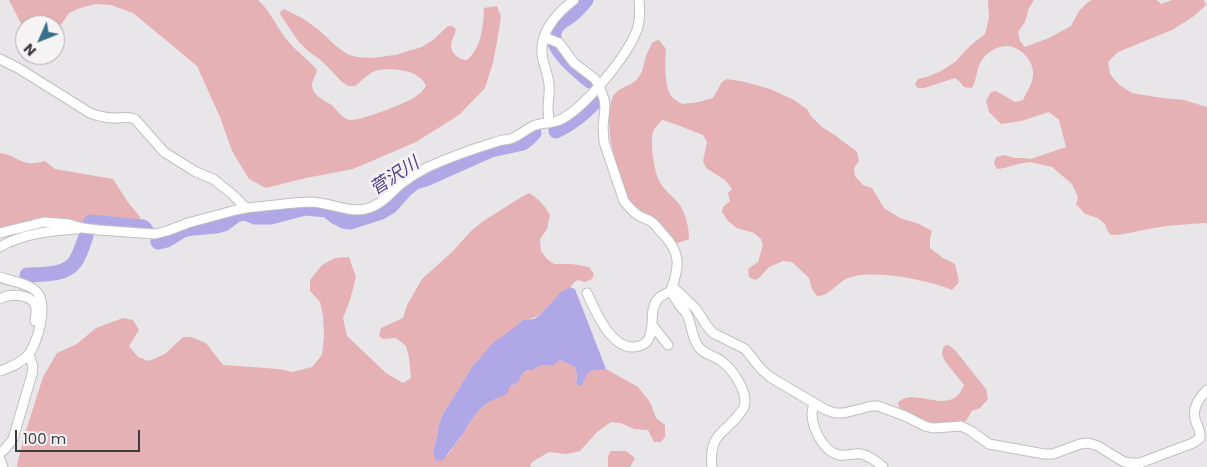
<!DOCTYPE html>
<html>
<head>
<meta charset="utf-8">
<style>
  body { margin:0 }
  #map { position:relative; width:1207px; height:467px; overflow:hidden; background:#e8e6e8; font-family:Poppins,sans-serif }
  canvas { display:block }
  .north { position:absolute; left:15px; top:15px; width:50px; height:50px; box-sizing:border-box; background:#f6f3f5; border:1px solid #acaaab; border-radius:50%; rotate:226deg; font-size:14px; font-weight:700; line-height:20px; text-align:center; color:#3d3c3d }
  .north::after { content:''; display:block; margin:auto; width:18px; height:22px; background:#367089; clip-path:polygon(50% 0,100% 100%,50% 72%,0 100%) }
  .scale { position:absolute; left:15px; top:430px; width:125px; height:22px; box-sizing:border-box; border:2px solid #3d3c3d; border-top:0; padding-left:6px; font-size:15px; line-height:18px; white-space:nowrap; color:#3d3c3d; -webkit-text-stroke:4px #f6f3f5; paint-order:stroke }
</style>
</head>
<body>
<div id="map">
<canvas width="1207" height="467"></canvas>
<div class="north">N</div>
<div class="scale">100 m</div>
</div>
<script>
const context = document.querySelector('canvas').getContext('2d');
context.lineJoin = 'round';
function fillPath(path, color) { context.fillStyle = color; context.fill(path, 'evenodd'); }
function strokePath(path, color, width, dash) { context.strokeStyle = color; context.lineWidth = width; context.lineCap = dash ? 'butt' : 'round'; context.setLineDash(dash || []); context.stroke(path); }
function drawText(font, color, halo, rows, align = 'center') {
  context.font = font + ' Poppins,"Noto Sans JP",sans-serif'; context.lineWidth = 5; context.setLineDash([]); context.textBaseline = 'middle'; context.strokeStyle = halo; context.fillStyle = color; for (const [text, x, y, turn = 0] of rows) {
    context.save(); context.translate(x, y); context.rotate((+turn || 0) * Math.PI / 180); context.textAlign = isNaN(turn) ? turn : align; if (halo) context.strokeText(text, 0, 0); context.fillText(text, 0, 0); context.restore();
  }
}
const green = new Path2D(`
  M9,0H258C271,11 277,29 289,42C297,52 309,60 317,70C316,75 312,81 312,85C312,95 323,100 330,104C337,109 342,119 350,120C361,121 406,103 415,97C420,94 423,90 426,86C420,69 390,67 375,71C367,74 362,81 355,86H348L341,81L323,62L307,50L298,41L280,14L281,11L284,9L302,18L319,30L336,46L347,54L357,57L372,58L395,55L422,47L433,40L448,26H452L456,29C455,34 453,37 452,41C448,51 458,60 467,60C482,47 483,27 484,8L497,6L501,16L498,36L493,63L485,88L459,115L416,142L353,169L306,178L266,188L249,179L232,151L220,117L197,66L173,46L133,13L111,5L96,4L80,8L69,13L55,33V25H25V31Z
  M988,0H1034L1029,8L1025,22L1018,32L1020,41L1025,47L1049,38L1071,26L1079,11L1088,2L1092,0H1157L1161,4L1172,0H1204L1206,5L1194,16L1172,30L1118,52L1108,62L1110,74L1118,84L1132,93L1162,98L1184,100L1207,107V223C1189,224 1172,225 1154,228C1140,230 1126,235 1111,235L1107,230L1105,224L1098,218L1085,214L1076,204L1078,197L1072,184L1052,167L1030,162L1018,164L1004,168L997,169L994,163L996,157L1005,155L1014,158H1023L1031,159L1066,147L1059,120L1049,112L1021,121L1001,124L989,112L986,101L991,92L996,91L1015,102L1023,100C1027,92 1034,81 1033,72C1033,66 1029,59 1025,55C1013,42 998,44 985,56C976,65 978,77 972,88L964,87L959,81L955,78L924,88H918L915,84L918,79L927,77L941,71L955,62L971,45L985,34L989,18Z
  M659,40L666,49C665,61 664,87 672,97C675,100 679,102 682,104L699,102L713,98L722,82L727,79L745,82L770,89L794,100L808,110L810,115L822,127L836,136L857,152L859,161L854,168L855,176L863,185L872,188L884,208L900,218L919,224L932,231L930,238V248L943,258L955,264L959,282L952,290C928,280 870,268 846,279C836,284 828,297 817,296L812,289L809,278L792,262L783,261L769,267L760,277L755,280L749,277L748,269L758,262L763,245L761,239L754,233L737,228L728,221L722,212L723,207L730,201L728,193L732,189L725,180L706,168L703,161L707,142L703,135L675,124L662,120C659,124 654,128 653,132C650,143 654,169 658,178C662,189 673,196 680,205C686,215 689,228 689,239L678,243L672,241C661,232 643,219 634,208C619,189 600,117 614,95C619,87 632,86 638,78C643,72 644,63 646,56C648,51 650,47 653,42Z
  M0,153C12,154 17,161 28,163C34,164 40,162 45,161L55,169L113,179L127,201L140,217L138,223L0,237Z
  M529,193C539,199 545,206 550,215L547,229L540,239L541,251L547,259L554,264H572L589,267L594,274L592,279L585,282L578,280C573,282 573,285 569,288C566,291 562,292 559,295C545,308 544,318 523,320L472,367L443,414L439,424L437,437L434,448L447,456L463,434L470,422L480,409L489,402L498,398L510,386L515,385L522,374L529,370H533C539,365 545,364 553,366L560,360L575,367L577,375L576,382L582,385C586,378 587,370 597,370C605,370 598,372 606,369L638,387L650,402L656,418L665,425V437L661,442H654L648,430L634,429L621,423L611,422L597,432L580,451L566,454L549,452L532,462L530,467H18L17,465L23,440L43,377L57,353L77,344L96,328L123,318L133,320L139,330L129,346L138,357L149,361L165,354L183,337H191L206,343L223,365L279,369L292,372L312,367L322,355L324,336L323,315L320,302L310,291V280L322,265L335,258L349,257L356,277L350,300L343,318L347,336L386,373L403,383L411,378L409,358L406,346L396,338L383,339L379,336L381,328L403,318L407,305L422,279L452,252L472,230L485,220L523,196Z
  M948,345L955,350L986,389L988,399L980,408L972,411L966,421L960,425L940,431L900,411L898,403C912,385 952,419 964,385C958,376 944,363 942,354C942,353 943,347 944,346Z
  M611,451H626L635,458L630,467H608V456Z`);
const water = new Path2D(`
  M570,287L575,289L606,369C597,372 606,370 597,370C587,370 586,378 582,385H578L576,382L577,375L575,367L560,360L553,366C545,364 539,365 533,370H528L522,374C520,381 517,384 510,386L507,394L489,402L480,409L470,422L463,434L447,455L443,460L436,461L434,455V448L437,437L439,424L443,414L472,367L493,343L511,330L523,320L534,319L540,315L561,292Z`);
const river = new Path2D(`
  M586,0C583,4 579,8 575,12C570,17 562,20 557,26C543,45 578,71 590,81
  M556,131C573,123 584,113 597,100
  M90,225L91,222L143,227L146,230
  M158,242L167,240L183,230L193,228L216,226L224,224L236,215L245,213L255,217H271L305,208L327,210L336,217L344,221L350,222L381,212L391,206L406,189L415,182L426,179L491,150L523,143L528,139L534,133
  M27,275C42,274 65,276 75,262C80,255 83,245 86,236`);
const minor = new Path2D(`
  M544,37L559,43L574,63L595,79L599,86L604,99L605,107L603,127L604,142L624,201C628,206 632,211 638,215C642,218 648,219 652,222C656,225 659,230 663,234C682,254 679,267 671,291C666,294 661,295 658,299C648,310 656,327 648,340C646,343 643,345 639,346C613,354 595,311 587,293
  M0,59L18,68L90,113C98,116 106,118 114,118C122,118 128,116 135,119L164,152L196,172L213,179L232,194L246,208
  M549,123C549,118 548,113 548,108C548,100 550,92 549,84C548,74 543,64 542,54C540,31 557,13 574,0
  M0,233L44,222L69,224L83,228L99,230L155,234L167,231L188,223L236,210L246,208C267,206 289,203 310,202C329,202 347,213 366,209C382,205 390,193 402,183C410,177 420,171 428,167C450,157 473,149 496,142C500,140 506,140 510,139C519,136 525,130 533,126C542,122 553,124 562,119C587,105 627,56 637,30C640,21 640,10 639,0
  M0,247C23,233 52,231 78,229
  M0,277C12,282 26,282 36,291C49,303 38,344 27,356C20,364 10,367 0,371
  M672,286L696,309L707,326L713,333L745,349L761,369L770,377L826,410L835,413H844L872,406H878L905,416L925,426L933,428L961,426L971,431L989,444L1044,454H1053L1080,444L1088,443L1098,446L1124,462L1132,463H1140L1193,443L1200,438C1201,431 1198,428 1196,422C1191,410 1198,399 1207,390
  M671,291C674,296 677,302 681,307C682,308 686,312 686,313C692,323 691,336 698,346C703,354 712,355 720,360C732,368 751,395 743,409C728,433 708,431 712,467
  M0,299C9,293 29,294 35,304C37,309 36,315 35,321
  M652,325L668,345
  M814,403C813,407 812,411 812,415C813,430 824,452 839,455C845,456 850,454 855,454C865,452 876,461 883,467
  M0,453L4,450L13,439L32,374L33,367L29,354
  M0,459L3,467`);
const waterNames = [
  ["菅沢川",395,177,-33]
];
fillPath(green, '#e5b1b4');
fillPath(water, '#b0a8e6');
strokePath(river, '#b0a8e6', 15);
strokePath(minor, '#c1bec0', 11);
strokePath(minor, '#fff', 9);
drawText('italic 18px', '#51418b', '#f6f3f5', waterNames);
</script>
</body>
</html>
